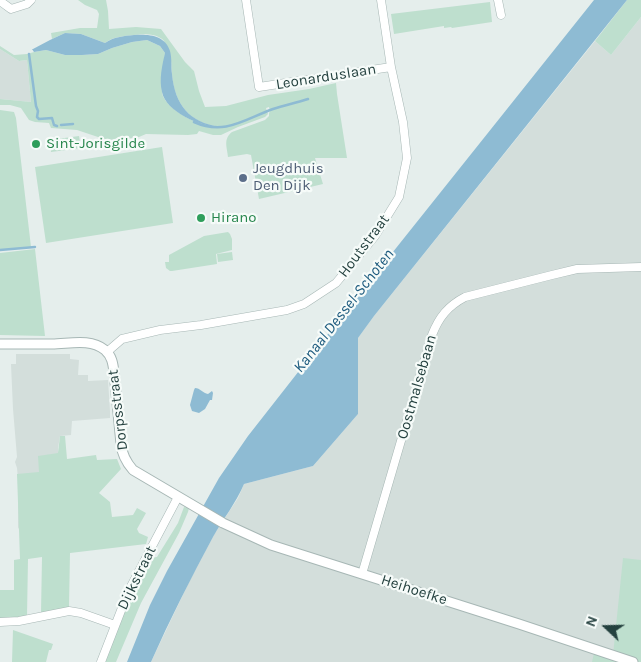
<!DOCTYPE html>
<html>
<head>
<meta charset="utf-8">
<style>
  body { margin:0 }
  #map { position:relative; width:641px; height:662px; overflow:hidden; background:#e5eeec; font-family:Karla,sans-serif }
  canvas { display:block }
  .north { position:absolute; left:581px; top:602px; width:50px; height:50px; -webkit-text-stroke:4px #f6fbf9; paint-order:stroke; rotate:291deg; font-size:14px; font-weight:700; line-height:20px; text-align:center; color:#24413f }
  .north::after { content:''; display:block; margin:auto; width:18px; height:22px; background:#24413f; clip-path:polygon(50% 0,100% 100%,50% 72%,0 100%) }
</style>
</head>
<body>
<div id="map">
<canvas width="641" height="662"></canvas>
<div class="north">N</div>
</div>
<script>
const context = document.querySelector('canvas').getContext('2d');
context.lineJoin = 'round';
function fillPath(path, color) { context.fillStyle = color; context.fill(path, 'evenodd'); }
function strokePath(path, color, width, dash) { context.strokeStyle = color; context.lineWidth = width; context.lineCap = dash ? 'butt' : 'round'; context.setLineDash(dash || []); context.stroke(path); }
function drawText(font, color, halo, rows, align = 'center') {
  context.font = font + ' Karla,sans-serif'; context.lineWidth = 4.5; context.setLineDash([]); context.textBaseline = 'middle'; context.strokeStyle = halo; context.fillStyle = color; for (const [text, x, y, turn = 0] of rows) {
    context.save(); context.translate(x, y); context.rotate((+turn || 0) * Math.PI / 180); context.textAlign = isNaN(turn) ? turn : align; if (halo) context.strokeText(text, 0, 0); context.fillText(text, 0, 0); context.restore();
  }
}
const built = new Path2D(`
  M641,17V662H151L189,582L215,533L238,498L244,484L313,466L358,414V338L374,316L595,41L611,55Z
  M0,49L19,61L27,60L31,102L0,99Z
  M16,354H70V359L79,360L78,375H88V381L108,380L110,411V418L72,421L71,435L60,436L58,448L59,470L18,529V479L17,468L15,462L17,457L13,409L11,364H16Z`);
const green = new Path2D(`
  M78,0H106L108,11L109,29L136,27L161,29L185,62L194,71L199,91L205,107L226,106L268,95L309,89L336,83L337,94L347,158H315L323,184L259,199L251,155L247,154L228,157C227,147 223,139 232,132L265,120L269,116V113L270,111L269,107L266,108L268,114L265,117L238,127L221,135H213L199,131L197,134L188,135L146,134L139,137L117,140L104,139L77,130L51,128L49,123L35,122L29,120L21,108L10,105H0V99L31,102L27,60L19,61L0,49V46L14,55L27,54L34,52L46,50L65,55H82L98,54L112,48L132,42L147,40L160,46L165,53C164,65 161,80 162,92C163,108 201,128 215,126C187,121 174,101 172,74C171,62 172,59 167,48C166,46 165,43 164,41C157,33 143,34 134,35C123,36 113,37 105,43L81,34L65,33L52,39L51,33L80,28H97L99,14L97,10L85,5Z
  M627,0H641V17L611,55L595,41Z
  M490,2L492,22L452,28L451,27L444,28V26L394,34L391,14Z
  M0,110L14,112L16,118L31,247L0,250Z
  M79,136L81,148L51,152L50,140Z
  M162,147L173,223L46,243L35,167Z
  M228,232L230,234L232,239V250L216,254L217,264L172,271H170L166,268L165,262H169V255L204,236Z
  M35,249L45,336L0,335V253Z
  M232,252L233,260L218,262L217,254Z
  M60,436H65L67,459L96,455L97,460L117,459L121,469L99,493L110,502L112,517L133,515L137,508L146,513L137,529L139,533L148,537L146,544L70,553L69,607L41,613L42,557L28,559L27,616L0,619V590H14V560L20,559L17,474L39,472L38,456L58,453Z
  M184,507L189,508L188,512L179,533L141,603L116,662H105L132,592L150,558L157,557L178,523Z
  M623,558L641,560V662H592L595,649L613,655Z
  M13,630L53,644L51,650H49L46,662H12Z`);
const water = new Path2D(`
  M594,0H627L374,316L358,338V414L313,466L244,484C236,503 223,519 213,537C191,578 170,619 151,662H127L150,605L167,571L219,478L248,436L353,302Z
  M65,33L81,34L105,43C114,37 123,36 134,35C148,34 165,35 170,51C172,58 171,67 172,74C175,105 189,122 220,127C201,127 166,112 162,92C159,79 162,66 165,53L160,46L147,40L132,42L112,48L98,54L82,55H65L46,50L34,52L32,49H33L50,40Z
  M195,388C200,388 203,393 208,394L212,391L213,393L212,400H210L205,409L199,413L192,411L190,405L194,390Z`);
const stream = new Path2D(`
  M29,54L36,106L38,111L37,117L39,119L52,118L54,125L57,126
  M194,122C225,136 245,119 273,109C285,105 296,103 308,99
  M61,125L73,124
  M0,250L35,247`);
const minor = new Path2D(`
  M246,0L259,87L391,67
  M498,0L501,15
  M0,1L11,9L27,4L31,0
  M107,352L122,339L160,330L201,325L287,310L304,304L336,283L375,236L399,197L407,158L403,122L391,67L381,0
  M362,574L432,335C439,317 448,306 465,297L552,275L577,269L641,267
  M0,622L19,621L69,611L81,613L115,625
  M101,662L129,590L178,497`);
const tertiary = new Path2D(`
  M0,344C17,344 34,344 52,344C69,344 90,338 105,350C112,356 113,364 114,372L121,444C122,455 126,462 133,470L223,523L271,545L519,624L633,662`);
const markers = [
  [36,144,5,"#2e9e5b"],
  [243,178,5,"#5c6f8a"],
  [201,218,5,"#2e9e5b"]
];
const streetNames = [
  ["Leonarduslaan",326,77,-9],
  ["Houtstraat",364,246,-53],
  ["Oostmalsebaan",417,387,-74],
  ["Dorpsstraat",118,410,-97],
  ["Dijkstraat",137,578,-64],
  ["Heihoefke",414,590,18]
];
const leisureNames = [
  ["Sint-Jorisgilde",46,144],
  ["Hirano",211,218]
];
const serviceNames = [
  ["Jeugdhuis",253,169],
  ["Den Dijk",253,186]
];
const waterNames = [
  ["Kanaal Dessel-Schoten",344,311,-52]
];
fillPath(built, '#d3dedb');
fillPath(green, '#bedfce');
fillPath(water, '#8ebbd3');
strokePath(stream, '#8ebbd3', 2.5);
strokePath(minor, '#a7b7b5', 9);
strokePath(tertiary, '#a7b7b5', 11);
strokePath(minor, '#fff', 8);
strokePath(tertiary, '#fff', 9);
for (const [x, y, r, color] of markers) { const dot = new Path2D(); dot.arc(x, y, r, 0, 2 * Math.PI); context.fillStyle = color; context.fill(dot); strokePath(dot, '#f6fbf9', 2); }
drawText('15px', '#24413f', '#f6fbf9', streetNames);
drawText('15px', '#27864d', '#f6fbf9', leisureNames, 'left');
drawText('15px', '#4e5e75', '#f6fbf9', serviceNames, 'left');
drawText('italic 16px', '#1d5b7e', '#f6fbf9', waterNames);
</script>
</body>
</html>
